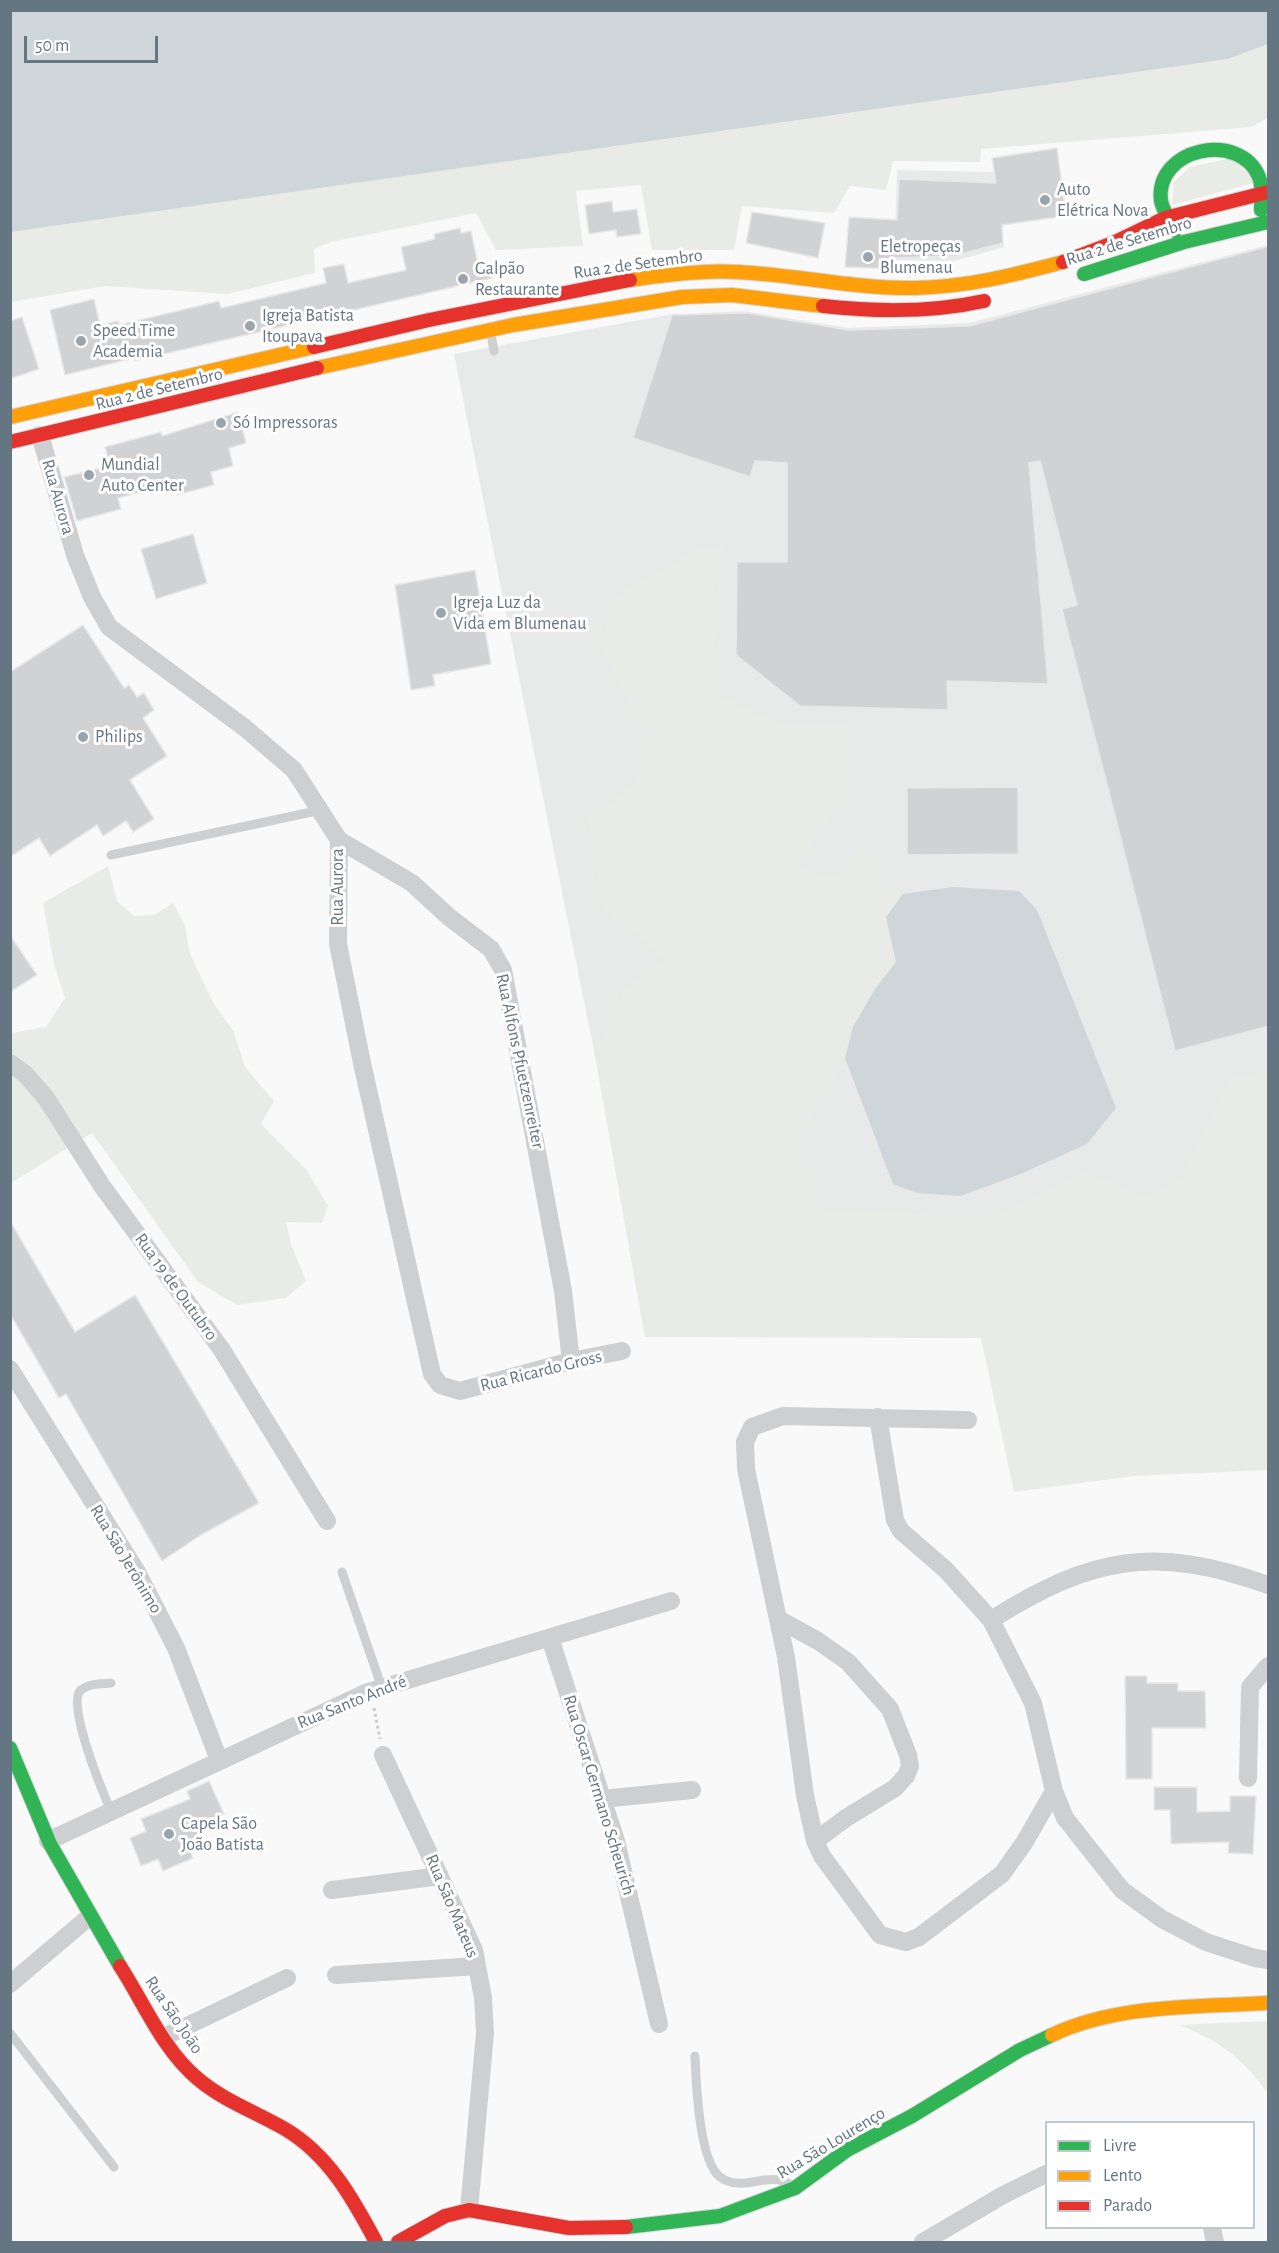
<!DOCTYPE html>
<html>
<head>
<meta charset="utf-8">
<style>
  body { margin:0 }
  #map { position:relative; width:1279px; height:2253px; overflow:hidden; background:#f9f9f9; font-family:"Alegreya Sans",sans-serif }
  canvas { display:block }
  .frame { position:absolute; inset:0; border:12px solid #657683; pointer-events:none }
  .legend { position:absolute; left:1045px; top:2121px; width:210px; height:108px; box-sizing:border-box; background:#fff; border:2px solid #c1c8cd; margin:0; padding:8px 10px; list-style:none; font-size:18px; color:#657683 }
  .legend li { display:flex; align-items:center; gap:12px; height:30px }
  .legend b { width:30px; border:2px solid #c1c8cd }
  .scale { position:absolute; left:24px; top:36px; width:134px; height:27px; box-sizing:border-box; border:3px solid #657683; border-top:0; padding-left:8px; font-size:18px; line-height:21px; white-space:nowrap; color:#657683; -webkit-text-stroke:4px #fff; paint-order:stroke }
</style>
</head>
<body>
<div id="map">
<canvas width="1279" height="2253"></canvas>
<div class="frame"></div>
<ul class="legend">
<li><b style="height:8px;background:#30b455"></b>Livre</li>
<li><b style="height:8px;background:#ff9f0a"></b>Lento</li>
<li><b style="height:8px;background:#e5322d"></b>Parado</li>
</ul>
<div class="scale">50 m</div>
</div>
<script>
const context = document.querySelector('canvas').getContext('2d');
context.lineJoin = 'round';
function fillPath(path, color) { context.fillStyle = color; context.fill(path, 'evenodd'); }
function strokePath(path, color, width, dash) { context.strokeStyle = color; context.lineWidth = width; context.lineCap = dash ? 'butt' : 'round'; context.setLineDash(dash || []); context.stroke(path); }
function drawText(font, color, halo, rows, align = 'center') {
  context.font = font + ' "Alegreya Sans",sans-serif'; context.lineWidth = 6; context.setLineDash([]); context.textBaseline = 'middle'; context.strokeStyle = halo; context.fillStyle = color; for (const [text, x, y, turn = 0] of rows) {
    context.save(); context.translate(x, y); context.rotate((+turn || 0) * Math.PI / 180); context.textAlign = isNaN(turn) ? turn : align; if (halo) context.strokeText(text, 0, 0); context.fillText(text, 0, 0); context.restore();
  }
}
const built = new Path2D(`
  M897,170L994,172L1004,247L955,261L894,260Z
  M1268,245V1336L645,1337L596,1061L454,354L668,315L743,311L849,328L969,323Z`);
const green = new Path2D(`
  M1268,44V118L1251,127L981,149L980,162L893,161L886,190L850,186L834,213L742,206L734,250H652L641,185L576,191L583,246L496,250L476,213L331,242L314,249L315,273L227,294L105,286L11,302V232L1228,59Z
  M1232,158L1257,182L1172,205L1174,182L1190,167Z
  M723,546L710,612L722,697L780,725H848L849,788L796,865L831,879L863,843L885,882L903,894L888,923L896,962L875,989L853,1027L845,1058L793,1144L826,1210L993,1217L1087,1172L1147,1197L1182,1177L1232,1079L1268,1070V1470L1134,1476L1014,1492L981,1338L645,1337L596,1061L624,989L663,961L634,932L603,907L588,821L643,776L653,743L601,645L612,598L695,551Z
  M108,866L117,901L134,916L154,915L173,903L185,925L190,954L214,1004L234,1032L245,1067L274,1101L261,1124L306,1169L328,1206L322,1223L286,1222L291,1244L306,1281L286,1298L237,1305L198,1282L92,1133L11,1183V1033L46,1027L65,998L54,964L43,903Z
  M1268,2021V2094C1242,2057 1221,2042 1179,2025Z`);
const water = new Path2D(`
  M11,10H1268V44L1228,59L11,232Z
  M953,887L1019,891L1037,910L1116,1108L1087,1144L1018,1175L960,1196L917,1193L893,1184L845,1058L853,1027L875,989L896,962L886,917L903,894Z`);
const building = new Path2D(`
  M1057,148L1066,216L1002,225L1003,243L953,256L893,258V269L845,267L849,217L897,220L899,179L996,183L992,158Z
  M612,201L613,212L637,209L641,234L617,237L616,230L589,234L585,205Z
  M752,212L825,223L818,258L746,243Z
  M460,228L461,233L471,231L478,264L488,262L492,278L134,361V358L65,375L50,310L94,299L100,325L118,321L119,325L219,301L221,308L326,283L323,268L344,264L348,283L406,270L401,247L435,239L434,234Z
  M1269,246V1026L1175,1051L1062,609L1077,605L1040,461L1029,463L1048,684L947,681L948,710L800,706L736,655L737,562H787V463L755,461L750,477L633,438L672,315L747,313L849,330L969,326Z
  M22,317L39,369L10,379V321Z
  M238,412L246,443L229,448L233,466L211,472L214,485L177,495L175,483L118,498L121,509L77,521L64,477L110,466L105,447L161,432L162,436Z
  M193,534L207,583L156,599L141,549Z
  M475,570L491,664L433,675L435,686L411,690L395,585Z
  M83,625L124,688L129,685L137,697L144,693L154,710L143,718L167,756L130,780L154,819L133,832L126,821L103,836L97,825L50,856L39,838L10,857V672Z
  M1018,787V854L907,855V788Z
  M10,935L37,975L10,992Z
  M10,1221L75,1332L135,1295L259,1503L201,1535L162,1561L66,1394L59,1398L10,1314Z
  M1125,1676H1147V1683H1178V1691H1205L1206,1728H1152V1779H1126Z
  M209,1781L224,1814L197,1826L203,1841L188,1847L193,1858L163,1871L158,1859L141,1866L130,1838L146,1831L141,1819L190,1799L187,1791Z
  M1154,1787H1197V1812L1230,1811V1796H1256L1253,1854L1228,1853L1229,1842L1171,1844L1170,1810H1154Z`);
const path = new Path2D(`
  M374,1708L380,1739`);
const lane = new Path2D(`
  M491,334L494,351
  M111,855L321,810
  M342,1572L382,1688
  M111,1811C103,1793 67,1706 80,1691C87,1683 102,1684 111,1683
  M10,2033L114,2167
  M695,2056C696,2082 699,2161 720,2177C728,2183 736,2184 746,2183C760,2181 779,2175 791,2185`);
const street = new Path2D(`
  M40,435L75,555L92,597L109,627L245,728L294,770L339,840L338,944L362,1063L432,1374L440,1385L460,1391L571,1361L622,1351
  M339,840L412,883L449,917L491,949L503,970L563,1291L571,1361
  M10,1063L25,1074L46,1098L102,1186L222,1350L327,1521
  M10,1369L137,1572L176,1648L219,1760
  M878,1417L895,1520L901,1531L946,1570L991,1620L1033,1703L1054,1791L1065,1818L1122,1890L1162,1919L1206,1942L1255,1958L1268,1960
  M968,1420L783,1416L752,1427L745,1442L746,1469L786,1657L805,1795L815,1841L822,1856L880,1935L906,1942L919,1937L1002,1874L1024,1843L1054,1791
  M778,1619L818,1641L848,1662L890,1709L908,1755L910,1766L906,1776L895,1788L846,1818L815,1841
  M991,1620C1091,1556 1156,1545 1268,1585
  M550,1638L616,1841L659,2024
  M383,1755L474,1950L483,1998L485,2033L469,2210
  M1248,1778L1250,1687L1268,1666
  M602,1799L692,1790
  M48,1841L368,1692L671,1601
  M332,1890L440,1876
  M336,1975L477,1966
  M10,1984L89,1917
  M164,2037L287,1978
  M1212,2228L1215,2242
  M923,2242L1005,2194L1046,2174`);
const fast = new Path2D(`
  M1175,231C1171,222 1163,211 1161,201C1154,148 1240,130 1259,177C1263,186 1261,201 1261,210
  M1084,274L1184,242L1268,222
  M10,1748L50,1844L120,1966
  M626,2227L720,2216L795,2188L847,2150L912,2116L1020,2050L1052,2035`);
const slow = new Path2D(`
  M630,280C666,275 702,270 738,272C798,275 855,289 915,288C967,287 1014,275 1063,262
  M317,368L513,325L682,297L732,295L823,306
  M10,417L314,347
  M1052,2035C1117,2004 1198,2007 1268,2003`);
const jam = new Path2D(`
  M1063,262L1113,243L1165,218L1268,192
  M823,306C877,312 930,313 984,301
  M314,347L429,320L630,280
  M10,442L317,368
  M120,1966C144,2003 163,2050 198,2079C224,2101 256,2112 285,2129C329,2155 353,2199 376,2242
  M398,2242L445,2216L469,2210L569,2228L626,2227`);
const markers = [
  [1045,200,6,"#99a4ac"],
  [868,257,6,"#99a4ac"],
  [463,279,6,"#99a4ac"],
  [250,326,6,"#99a4ac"],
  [81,341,6,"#99a4ac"],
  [221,423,6,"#99a4ac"],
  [89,475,6,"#99a4ac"],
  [441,613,6,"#99a4ac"],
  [83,737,6,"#99a4ac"],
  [169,1834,6,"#99a4ac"]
];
const poiNames = [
  ["Auto",1057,190],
  ["Elétrica Nova",1057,211],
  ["Eletropeças",880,247],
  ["Blumenau",880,268],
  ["Galpão",475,269],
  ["Restaurante",475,290],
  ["Igreja Batista",262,316],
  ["Itoupava",262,337],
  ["Speed Time",93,331],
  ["Academia",93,352],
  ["Só Impressoras",233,423],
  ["Mundial",101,465],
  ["Auto Center",101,486],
  ["Igreja Luz da",453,603],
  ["Vida em Blumenau",453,624],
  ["Philips",95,737],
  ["Capela São",181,1824],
  ["João Batista",181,1845]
];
const streetNames = [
  ["Rua 2 de Setembro",1129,241,-17],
  ["Rua 2 de Setembro",638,264,-8],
  ["Rua 2 de Setembro",159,389,-14],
  ["Rua Aurora",58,497,74],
  ["Rua Aurora",338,887,-90],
  ["Rua Alfons Pfuetzenreiter",520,1061,78],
  ["Rua 19 de Outubro",176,1287,54],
  ["Rua Ricardo Gross",541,1371,-14],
  ["Rua São Jerônimo",126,1559,59],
  ["Rua Santo André",352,1702,-22],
  ["Rua Oscar Germano Scheurich",599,1795,73],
  ["Rua São Mateus",452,1906,67],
  ["Rua São João",174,2015,56],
  ["Rua São Lourenço",831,2143,-31]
];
fillPath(built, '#e8e9e9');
fillPath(green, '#e8ebe6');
fillPath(water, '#ced6d9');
fillPath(building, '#d0d2d3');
strokePath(building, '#e8e8e8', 1.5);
strokePath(fast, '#d5d6d7', 16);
strokePath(slow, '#d5d6d7', 16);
strokePath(jam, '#d5d6d7', 16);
strokePath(path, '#cbcccd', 3, [3, 3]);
strokePath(lane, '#cecfd0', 9);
strokePath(street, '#cecfd0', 18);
strokePath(fast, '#30b455', 14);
strokePath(slow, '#ff9f0a', 14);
strokePath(jam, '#e5322d', 14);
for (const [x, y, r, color] of markers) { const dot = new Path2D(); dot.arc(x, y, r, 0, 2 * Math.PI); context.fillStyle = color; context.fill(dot); strokePath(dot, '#fff', 2); }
drawText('18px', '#657683', '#fff', poiNames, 'left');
drawText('18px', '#657683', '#fff', streetNames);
</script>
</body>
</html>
